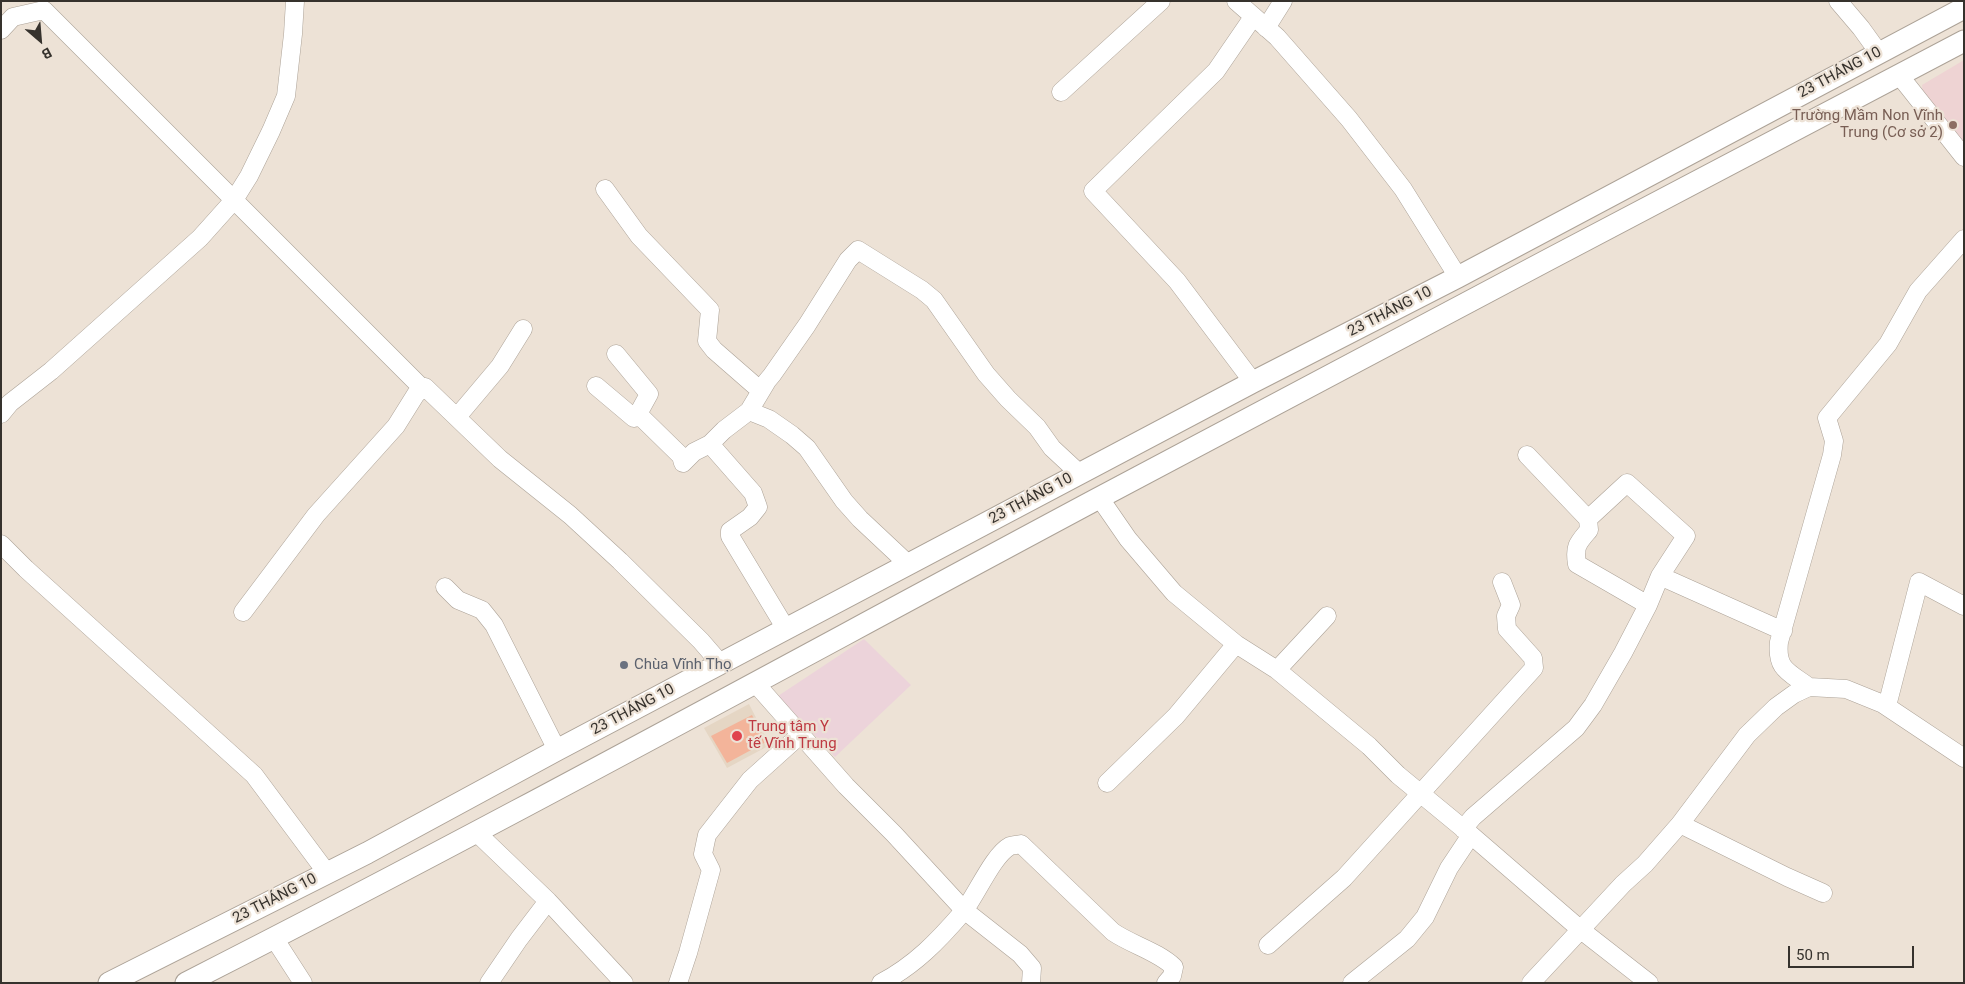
<!DOCTYPE html>
<html>
<head>
<meta charset="utf-8">
<style>
  body { margin:0 }
  #map { position:relative; width:1965px; height:984px; overflow:hidden; background:#ede2d6; font-family:Roboto,sans-serif }
  canvas { display:block }
  .frame { position:absolute; inset:0; border:2px solid #36322d; pointer-events:none }
  .north { position:absolute; left:15px; top:15px; width:50px; height:50px; -webkit-text-stroke:4px #ede2d6; paint-order:stroke; rotate:153deg; font-size:14px; font-weight:700; line-height:20px; text-align:center; color:#36322d }
  .north::after { content:''; display:block; margin:auto; width:18px; height:22px; background:#36322d; clip-path:polygon(50% 0,100% 100%,50% 72%,0 100%) }
  .scale { position:absolute; left:1788px; top:946px; width:126px; height:22px; box-sizing:border-box; border:2px solid #36322d; border-top:0; padding-left:6px; font-size:15px; line-height:18px; white-space:nowrap; color:#36322d; -webkit-text-stroke:4px #ede2d6; paint-order:stroke }
</style>
</head>
<body>
<div id="map">
<canvas width="1965" height="984"></canvas>
<div class="frame"></div>
<div class="north">B</div>
<div class="scale">50 m</div>
</div>
<script>
const context = document.querySelector('canvas').getContext('2d');
context.lineJoin = 'round';
function fillPath(path, color) { context.fillStyle = color; context.fill(path, 'evenodd'); }
function strokePath(path, color, width, dash) { context.strokeStyle = color; context.lineWidth = width; context.lineCap = dash ? 'butt' : 'round'; context.setLineDash(dash || []); context.stroke(path); }
function drawText(font, color, halo, rows, align = 'center') {
  context.font = font + ' Roboto,sans-serif'; context.lineWidth = 4.5; context.setLineDash([]); context.textBaseline = 'middle'; context.strokeStyle = halo; context.fillStyle = color; for (const [text, x, y, turn = 0] of rows) {
    context.save(); context.translate(x, y); context.rotate((+turn || 0) * Math.PI / 180); context.textAlign = isNaN(turn) ? turn : align; if (halo) context.strokeText(text, 0, 0); context.fillText(text, 0, 0); context.restore();
  }
}
const commercial = new Path2D(`
  M864,639L911,685L835,757L778,696Z`);
const built = new Path2D(`
  M749,704L770,745L727,768L704,728Z`);
const education = new Path2D(`
  M1964,60V152L1923,98L1922,85Z`);
const building = new Path2D(`
  M752,715L766,742L727,763L711,736Z`);
const minor = new Path2D(`
  M1236,1L1277,37L1349,119L1403,189L1458,277
  M1838,1L1861,28L1879,53
  M1266,28L1283,1
  M1,30L13,17L44,10L422,388
  M1899,75L1964,157
  M1061,92L1161,1
  M605,189L639,236L710,310L707,341L714,350L761,391
  M616,354L649,394L638,414
  M1253,382L1177,281L1093,191L1216,71L1253,17
  M596,386L634,418L638,414L681,456L683,463L694,452L710,444
  M749,411L767,381L772,375L807,325L848,260L858,250L922,290L934,300L986,374L1008,399L1037,427L1052,448L1080,474
  M1,414L10,403L51,371L200,238L234,200L249,176L271,131L286,96L293,34L295,1
  M457,417L500,366L523,329
  M1527,455L1588,519L1589,530C1578,543 1574,546 1577,564L1648,605
  M1099,497L1128,539L1174,593L1236,644L1277,670L1369,746L1398,775L1471,835L1581,930L1649,983
  M1,544L26,569L254,775L327,873
  M1660,576L1783,631
  M445,587L458,600L482,610L494,625L557,750
  M243,612L316,515L396,426L416,394L425,387L500,459L570,515L620,561L701,641L720,663
  M786,629L730,536V531L750,517L758,507L753,493L710,444L724,430L749,411L769,419L792,435L807,448L844,501L860,519L908,564
  M1277,670L1327,616
  M756,684L846,786L894,834L964,910L1020,954L1032,968L1031,983
  M1809,687C1789,672 1776,670 1779,642L1832,455L1834,441L1827,418L1888,344L1918,291L1964,239
  M1887,706L1919,582L1964,606
  M1107,783L1176,716L1236,644
  M1680,824L1787,877L1823,893
  M1463,829L1473,817L1576,728L1593,705L1623,653L1648,605L1660,576L1686,536L1627,483L1588,519
  M476,832L548,901L624,983
  M274,938L303,983
  M1268,945L1344,878L1534,668L1533,658L1507,629L1506,616L1511,605L1502,582
  M489,983L519,939L548,901
  M678,983L688,953L711,870L703,854L707,835L750,780L800,735
  M881,983C915,965 938,941 963,912C976,896 993,855 1010,846C1013,845 1018,845 1021,844L1113,932C1132,945 1157,951 1174,967L1172,976L1166,983
  M1352,983L1407,939L1425,917L1449,868L1471,835
  M1531,983L1623,884L1645,864L1680,824L1747,735L1776,707L1794,694L1809,687L1846,689L1883,704L1964,758`);
const major = new Path2D(`
  M109,983L367,853L557,750L1253,382L1458,277L1964,8
  M186,983C493,827 794,661 1097,499C1385,344 1675,194 1964,41`);
const markers = [
  [1953,125,5,"#8d6e63"],
  [624,665,5,"#6b7280"],
  [737,736,6,"#e0444e"]
];
const streetNames = [
  ["23 THÁNG 10",1840,73,-28],
  ["23 THÁNG 10",1390,312,-27],
  ["23 THÁNG 10",1031,499,-28],
  ["23 THÁNG 10",633,710,-28],
  ["23 THÁNG 10",275,899,-27]
];
const educationNames = [
  ["Trường Mầm Non Vĩnh",1943,116],
  ["Trung (Cơ sở 2)",1943,133]
];
const worshipNames = [
  ["Chùa Vĩnh Thọ",634,665]
];
const healthNames = [
  ["Trung tâm Y",748,727],
  ["tế Vĩnh Trung",748,744]
];
fillPath(commercial, '#ecd3da');
fillPath(built, '#e5d6c4');
fillPath(education, '#eed3d3');
fillPath(building, '#f3b49a');
strokePath(minor, '#aca297', 19);
strokePath(major, '#aca297', 23);
strokePath(minor, '#fff', 18);
strokePath(major, '#fff', 21);
for (const [x, y, r, color] of markers) { const dot = new Path2D(); dot.arc(x, y, r, 0, 2 * Math.PI); context.fillStyle = color; context.fill(dot); strokePath(dot, '#ede2d6', 2); }
drawText('15px', '#36322d', '#ede2d6', streetNames);
drawText('15px', '#785e54', '#ede2d6', educationNames, 'right');
drawText('15px', '#5b616d', '#ede2d6', worshipNames, 'left');
drawText('15px', '#be3a42', '#ede2d6', healthNames, 'left');
</script>
</body>
</html>
